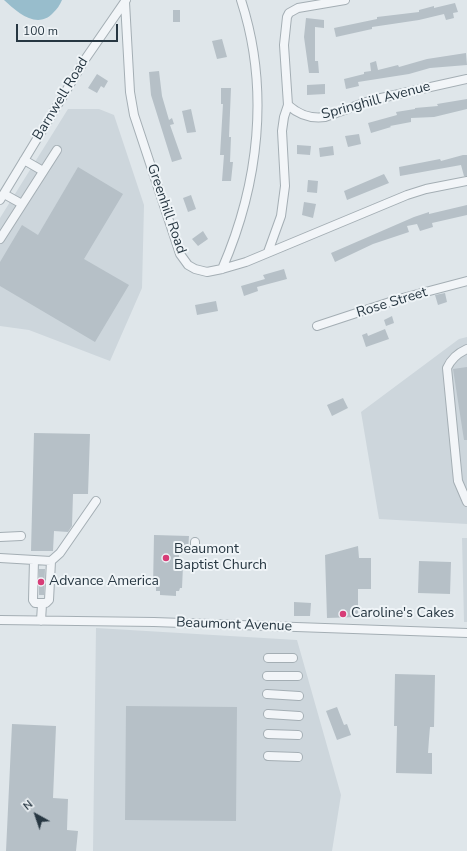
<!DOCTYPE html>
<html>
<head>
<meta charset="utf-8">
<style>
  body { margin:0 }
  #map { position:relative; width:467px; height:851px; overflow:hidden; background:#dfe6ea; font-family:"Nunito Sans",sans-serif }
  canvas { display:block }
  .north { position:absolute; left:16px; top:795px; width:40px; height:40px; -webkit-text-stroke:3px #eff4f7; paint-order:stroke; rotate:320deg; font-size:11px; font-weight:700; line-height:16px; text-align:center; color:#273742 }
  .north::after { content:''; display:block; margin:auto; width:14px; height:18px; background:#273742; clip-path:polygon(50% 0,100% 100%,50% 72%,0 100%) }
  .scale { position:absolute; left:16px; top:24px; width:102px; height:18px; box-sizing:border-box; border:2px solid #273742; border-top:0; padding-left:5px; font-size:12px; line-height:14px; white-space:nowrap; color:#273742; -webkit-text-stroke:3px #eff4f7; paint-order:stroke }
</style>
</head>
<body>
<div id="map">
<canvas width="467" height="851"></canvas>
<div class="north">N</div>
<div class="scale">100 m</div>
</div>
<script>
const context = document.querySelector('canvas').getContext('2d');
context.lineJoin = 'round';
function fillPath(path, color) { context.fillStyle = color; context.fill(path, 'evenodd'); }
function strokePath(path, color, width, dash) { context.strokeStyle = color; context.lineWidth = width; context.lineCap = dash ? 'butt' : 'round'; context.setLineDash(dash || []); context.stroke(path); }
function drawText(font, color, halo, rows, align = 'center') {
  context.font = font + ' "Nunito Sans",sans-serif'; context.lineWidth = 4; context.setLineDash([]); context.textBaseline = 'middle'; context.strokeStyle = halo; context.fillStyle = color; for (const [text, x, y, turn = 0] of rows) {
    context.save(); context.translate(x, y); context.rotate((+turn || 0) * Math.PI / 180); context.textAlign = isNaN(turn) ? turn : align; if (halo) context.strokeText(text, 0, 0); context.fillText(text, 0, 0); context.restore();
  }
}
const built = new Path2D(`
  M68,109H99L114,115L144,205L142,288L110,361L29,330L0,326V218Z
  M467,337V524L379,519L361,412L459,339Z
  M462,538H467V622H464Z
  M96,628L297,640L341,795L332,851H93Z`);
const water = new Path2D(`
  M4,0H62C60,5 57,9 53,13C37,30 17,12 4,0Z`);
const building = new Path2D(`
  M455,3L458,12L453,13L454,18L446,20L444,14L419,20L372,27V29L336,37L334,28L377,19V17L419,12V10L434,6V8Z
  M173,10H180V22H173Z
  M306,18L324,20V28L315,27V61H318L319,73H309L304,37Z
  M222,39L227,57L217,59L212,41Z
  M466,53L467,65L430,68L409,74L358,82L359,86L346,89L344,79L364,74V72L371,71L370,63L376,61L378,70L398,65L399,67L427,59Z
  M159,71L162,96L169,120L172,118L174,124L170,125L182,159L172,162L151,95L149,72Z
  M97,74L108,81L104,88L101,86L97,93L88,88Z
  M325,84V94L307,95V85Z
  M221,88H231L229,137H231L230,162H233L231,181H222L224,155H220L223,104H221Z
  M467,99V109L434,117L411,118V122L390,126L391,127L371,133L368,123L397,115L396,112L415,109V108L438,106L437,104Z
  M191,109L196,132L187,133L182,111Z
  M359,134L361,144L348,147L345,136Z
  M297,145L311,146L310,155L297,154Z
  M333,146L334,155L320,157L319,148Z
  M463,155H467V176H464L461,165L400,176L399,167L440,159L441,161Z
  M78,167L123,194L84,259L129,285L95,342L0,286V262L22,225L38,235Z
  M384,174L389,183L347,200L344,191Z
  M308,180L318,181L317,193L307,192Z
  M191,195L196,209L188,212L183,198Z
  M304,202L316,204L313,218L302,215Z
  M467,205V215L432,223L433,227L420,231L417,224L407,226L409,232L373,244L335,262L331,253L414,217L429,212V214Z
  M203,231L208,239L198,246L192,239Z
  M284,269L287,279L257,287L258,291L244,296L241,286L265,279L263,275Z
  M445,293L447,302L438,305L435,295Z
  M216,301L218,311L197,315L195,305Z
  M392,316L394,323L386,326L384,320Z
  M385,329L389,339L366,347L362,335L367,333L368,336Z
  M467,367V440H464L453,369Z
  M343,398L348,408L332,416L327,405Z
  M34,433L90,434L88,494H73L72,526L68,532L54,531L53,551H31Z
  M154,535L189,536L188,550H179V566H183L182,588H180L179,591H176V596L160,595V591H156V587H153Z
  M358,546L359,558H371V589H358V617L327,618L325,555Z
  M419,561L451,562L450,594L418,593Z
  M39,569H45L44,595H39Z
  M294,602L311,603L310,616H294Z
  M395,674L435,675L434,727H430L429,739L428,753H432V774L396,773L397,726H394Z
  M126,706L237,707L236,821L125,820Z
  M337,707L344,725L347,724L351,735L337,740L326,711Z
  M12,724L56,726L53,798L68,799L67,830L78,831L76,851H6Z`);
const minor = new Path2D(`
  M125,2L130,92L134,115L180,254L188,265L195,269L207,272L222,269L246,262L407,195L426,189L467,181
  M288,105C299,115 310,119 325,117L372,100L467,79
  M24,160L43,171
  M4,194L22,204
  M0,200L86,58L126,0
  M0,239L57,150
  M268,252L281,216L285,186L282,131L284,117L288,105L284,45L287,17L289,13L298,8L345,0
  M222,269C259,184 270,89 241,0
  M317,326L399,299L467,281
  M467,349C458,353 451,359 447,368L458,481L467,502
  M0,537L21,536
  M195,546V542
  M0,558L51,561
  M34,560L33,600L35,603H46L49,600L51,561L60,553L96,501
  M0,620L154,622L467,633
  M41,621L42,604
  M268,658H293
  M267,676H298
  M267,694L299,696
  M268,714L299,716
  M268,734L298,735
  M268,756L298,757`);
const markers = [
  [166,558,4,"#d73c77"],
  [41,582,4,"#d73c77"],
  [343,614,4,"#d73c77"]
];
const streetNames = [
  ["Barnwell Road",61,99,-59],
  ["Springhill Avenue",376,101,-15],
  ["Greenhill Road",166,209,71],
  ["Rose Street",392,303,-17],
  ["Beaumont Avenue",234,625,2]
];
const poiNames = [
  ["Beaumont",174,550],
  ["Baptist Church",174,566],
  ["Advance America",49,582],
  ["Caroline's Cakes",351,614]
];
fillPath(built, '#cdd6dc');
fillPath(water, '#98bdcc');
fillPath(building, '#b6c0c7');
strokePath(minor, '#a4aeb4', 10);
strokePath(minor, '#f2f5f8', 8);
for (const [x, y, r, color] of markers) { const dot = new Path2D(); dot.arc(x, y, r, 0, 2 * Math.PI); context.fillStyle = color; context.fill(dot); strokePath(dot, '#eff4f7', 1.5); }
drawText('14px', '#273742', '#eff4f7', streetNames);
drawText('14px', '#273742', '#eff4f7', poiNames, 'left');
</script>
</body>
</html>
